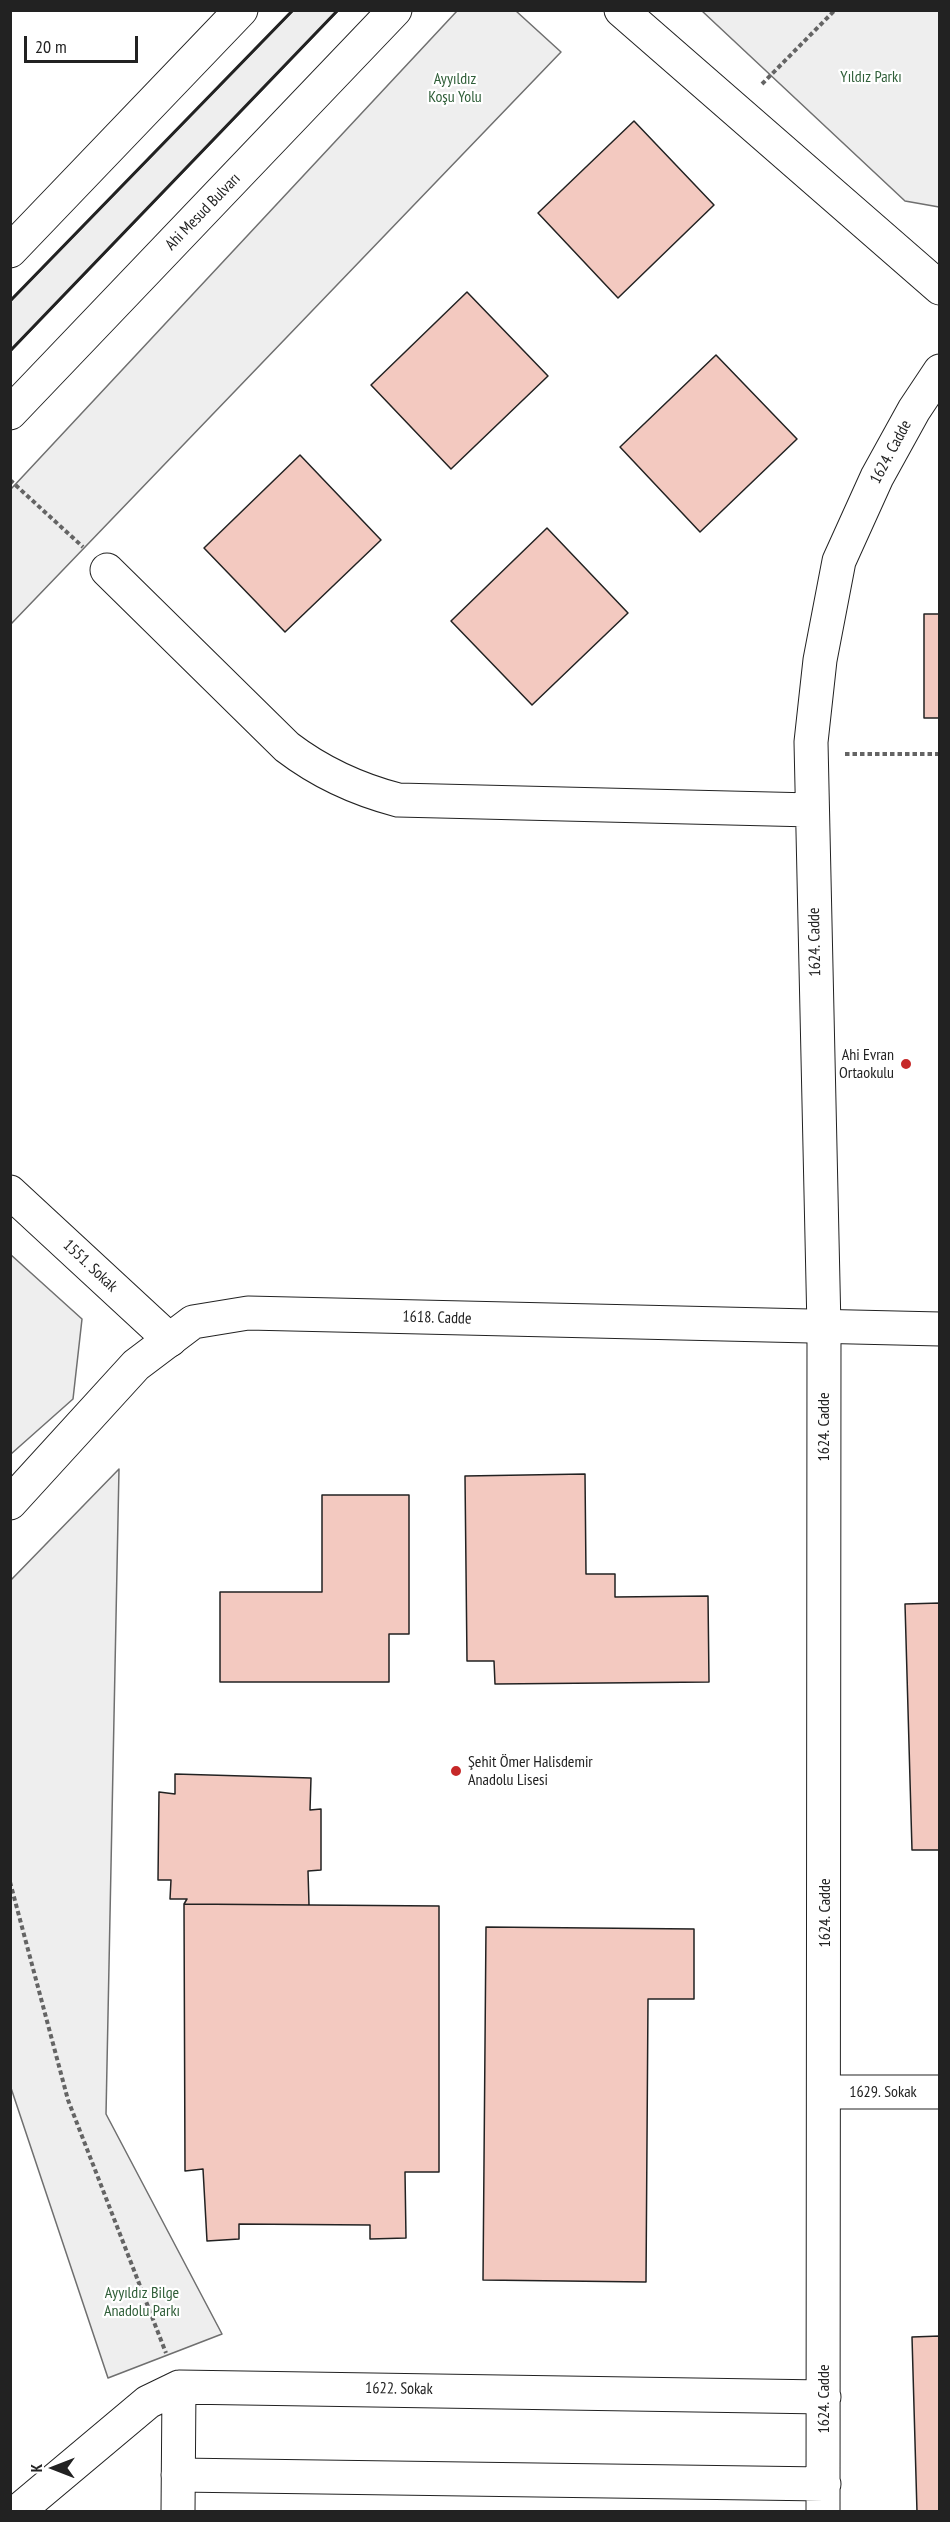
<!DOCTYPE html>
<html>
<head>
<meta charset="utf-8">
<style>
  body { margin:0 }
  #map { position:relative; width:950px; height:2522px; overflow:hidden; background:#fff; font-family:"PT Sans Narrow",sans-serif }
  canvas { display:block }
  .frame { position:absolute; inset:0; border:12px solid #222; pointer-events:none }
  .north { position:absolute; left:24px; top:2438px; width:60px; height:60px; -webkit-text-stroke:4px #fff; paint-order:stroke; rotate:270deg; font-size:16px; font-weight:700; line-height:24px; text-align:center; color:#222 }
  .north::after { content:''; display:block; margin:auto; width:21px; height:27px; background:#222; clip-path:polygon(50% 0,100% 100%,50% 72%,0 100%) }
  .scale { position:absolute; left:24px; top:36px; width:114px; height:27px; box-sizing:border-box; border:3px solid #222; border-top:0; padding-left:8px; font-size:18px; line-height:21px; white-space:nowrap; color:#222; -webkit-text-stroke:4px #fff; paint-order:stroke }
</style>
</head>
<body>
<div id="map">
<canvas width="950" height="2522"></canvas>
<div class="frame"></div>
<div class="north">K</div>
<div class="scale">20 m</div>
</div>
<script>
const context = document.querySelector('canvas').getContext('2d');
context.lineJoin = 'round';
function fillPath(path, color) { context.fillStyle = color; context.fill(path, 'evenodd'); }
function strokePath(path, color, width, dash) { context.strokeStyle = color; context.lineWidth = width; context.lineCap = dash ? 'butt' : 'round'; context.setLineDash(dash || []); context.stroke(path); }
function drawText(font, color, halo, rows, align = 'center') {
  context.font = font + ' "PT Sans Narrow",sans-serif'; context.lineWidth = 4.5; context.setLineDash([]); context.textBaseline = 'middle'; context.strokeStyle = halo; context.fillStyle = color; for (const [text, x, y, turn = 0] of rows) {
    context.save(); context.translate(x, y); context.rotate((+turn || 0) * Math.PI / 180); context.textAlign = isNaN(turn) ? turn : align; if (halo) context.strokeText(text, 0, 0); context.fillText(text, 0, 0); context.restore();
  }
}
const green = new Path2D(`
  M293,11H338L11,351V301Z
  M457,11H516L561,52L11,624V489Z
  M702,11H939V207L905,201Z
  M10,1254L82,1319L73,1399L11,1454Z
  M119,1469L106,2114L222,2334L108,2378L11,2088L10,1581Z`);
const building = new Path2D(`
  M634,121L714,205L618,298L538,213Z
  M467,292L548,376L451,469L371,385Z
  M716,355L797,439L700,532L620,447Z
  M300,455L381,540L285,632L204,548Z
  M547,528L628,613L532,705L451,621Z
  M924,614H940V718H924Z
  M585,1474L586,1574H615V1597L708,1596L709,1682L495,1684L494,1661H467L465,1476Z
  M322,1495H409V1634H389V1682H220V1592H322Z
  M940,1603V1850H912L905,1604Z
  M175,1774L311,1778L310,1810L321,1809V1870L308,1871L309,1905L184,1904L187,1899H170L171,1880H158L159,1792L175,1794Z
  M184,1904L439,1906V2172H405L406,2238L370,2239V2225L239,2224V2239L207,2241L203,2169L185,2171Z
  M486,1927L694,1929V1999H648L646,2282L483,2280Z
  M940,2336V2512H917L912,2337Z`);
const path = new Path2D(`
  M762,84L835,10
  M10,480L83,547
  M845,754H940
  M10,1882L68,2100L166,2353`);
const street = new Path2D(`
  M621,10L940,288
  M107,570L287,747C321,773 356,789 398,800L812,810
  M10,1192L170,1340
  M826,2092H940
  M178,2475L824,2484
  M17,2512L148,2402L179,2387L824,2397
  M178,2512L179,2387
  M823,2512L824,1328L811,742L820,660L839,561L877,477L914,410L940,371`);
const secondary = new Path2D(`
  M10,251L241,10
  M10,413L395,10
  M10,1503L136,1365L193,1322L248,1313L940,1329`);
const wall = new Path2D(`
  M10,301L293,10
  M10,351L338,10`);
const markers = [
  [906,1064,6,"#c62828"],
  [456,1771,6,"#c62828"]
];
const parkNames = [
  ["Yıldız Parkı",871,77],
  ["Ayyıldız",455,79],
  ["Koşu Yolu",455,97],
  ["Ayyıldız Bilge",142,2293],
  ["Anadolu Parkı",142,2311]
];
const streetNames = [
  ["Ahi Mesud Bulvarı",203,212,-46],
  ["1624. Cadde",891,452,-62],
  ["1624. Cadde",815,942,-91],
  ["1551. Sokak",90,1266,43],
  ["1618. Cadde",437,1318,2],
  ["1624. Cadde",824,1427,-90],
  ["1624. Cadde",825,1913,-90],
  ["1629. Sokak",883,2092],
  ["1622. Sokak",399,2389,1],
  ["1624. Cadde",824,2399,-90]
];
const poiNames = [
  ["Ahi Evran",894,1055],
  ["Ortaokulu",894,1073],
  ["Şehit Ömer Halisdemir",468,1762,"left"],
  ["Anadolu Lisesi",468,1780,"left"]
];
fillPath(green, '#eee');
strokePath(green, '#6f6f6f', 1.5);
fillPath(building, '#f3c9c0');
strokePath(building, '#222', 1.5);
strokePath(street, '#222', 35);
strokePath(secondary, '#222', 35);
strokePath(path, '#646464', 4, [4.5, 3]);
strokePath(street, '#fff', 33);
strokePath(secondary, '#fff', 33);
strokePath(wall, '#222', 3);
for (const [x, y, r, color] of markers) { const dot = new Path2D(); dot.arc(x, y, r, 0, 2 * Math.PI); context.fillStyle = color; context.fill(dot); strokePath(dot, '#fff', 2); }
drawText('16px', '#2f5e38', '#fff', parkNames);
drawText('16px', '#222', '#fff', streetNames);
drawText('16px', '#222', '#fff', poiNames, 'right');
</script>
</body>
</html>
